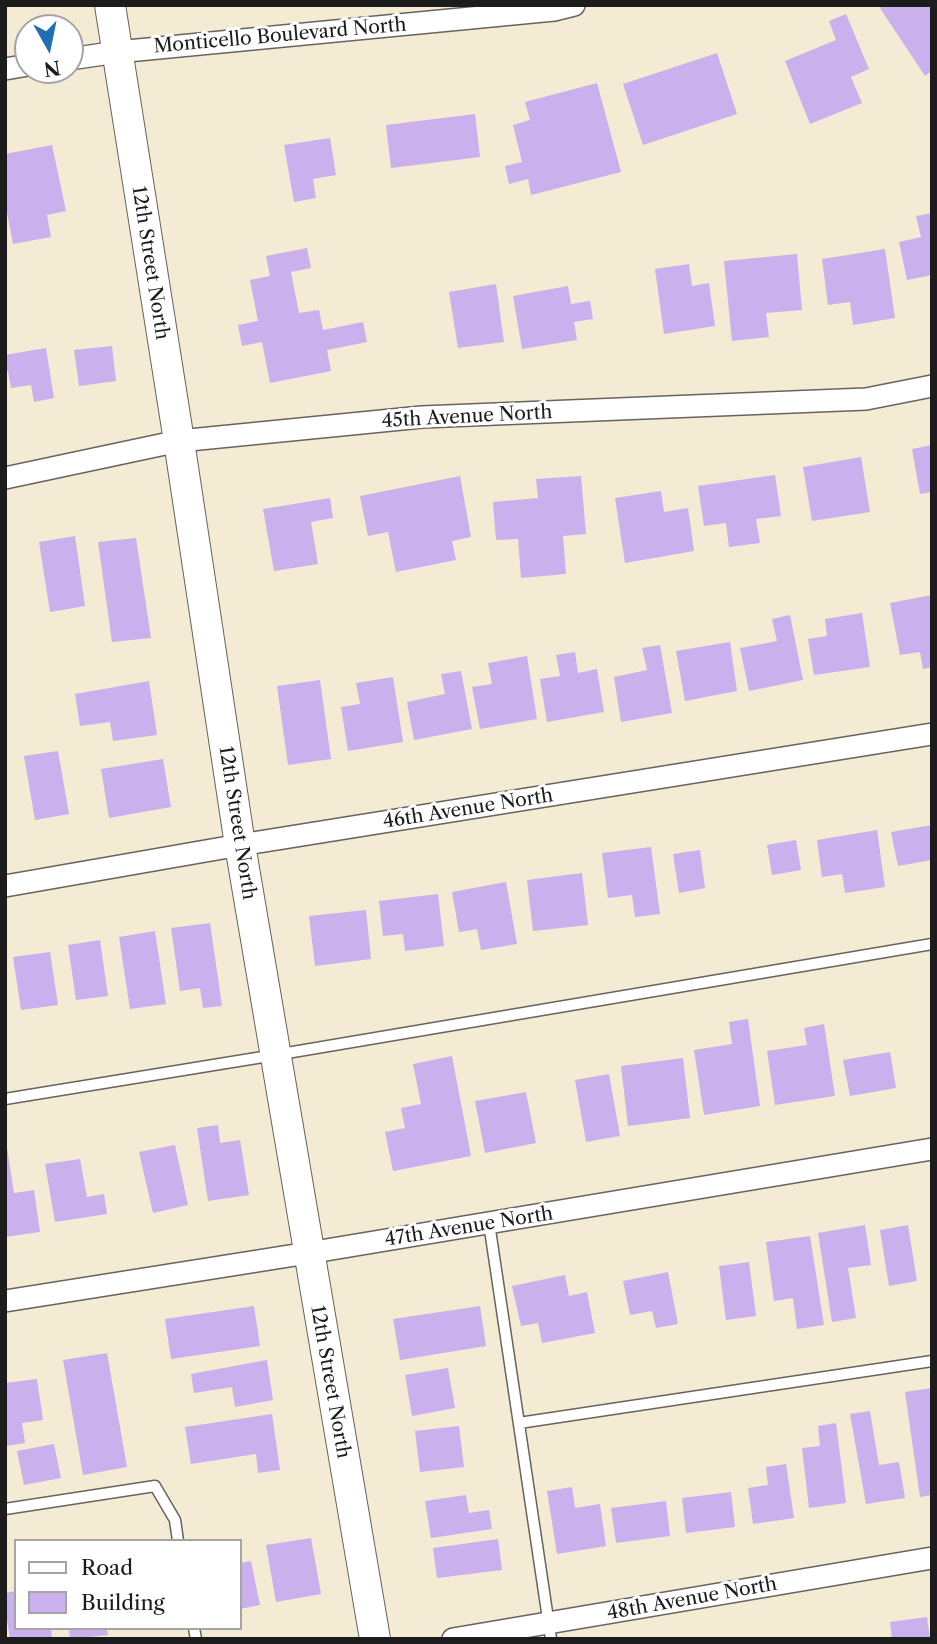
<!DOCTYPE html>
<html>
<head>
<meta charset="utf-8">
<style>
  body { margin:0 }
  #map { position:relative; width:937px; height:1644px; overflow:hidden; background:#f4ebd5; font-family:"Libre Caslon Text",serif }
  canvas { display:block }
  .frame { position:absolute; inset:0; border:7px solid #1c1c1c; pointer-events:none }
  .legend { position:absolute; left:14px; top:1539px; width:228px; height:91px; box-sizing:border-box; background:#fff; border:2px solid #a4a4a4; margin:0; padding:9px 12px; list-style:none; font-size:21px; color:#1c1c1c }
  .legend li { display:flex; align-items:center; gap:14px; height:35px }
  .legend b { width:35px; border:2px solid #a4a4a4 }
  .north { position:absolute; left:14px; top:14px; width:70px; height:70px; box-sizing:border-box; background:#fff; border:2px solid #a4a4a4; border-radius:50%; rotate:171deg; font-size:19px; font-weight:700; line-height:28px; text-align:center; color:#1c1c1c }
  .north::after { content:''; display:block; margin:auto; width:24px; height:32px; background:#1f6fb2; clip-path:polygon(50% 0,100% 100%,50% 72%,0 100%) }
</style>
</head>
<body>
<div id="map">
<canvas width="937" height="1644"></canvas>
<div class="frame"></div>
<ul class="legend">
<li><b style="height:9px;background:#fff"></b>Road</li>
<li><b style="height:19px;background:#cab0ec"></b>Building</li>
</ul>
<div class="north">N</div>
</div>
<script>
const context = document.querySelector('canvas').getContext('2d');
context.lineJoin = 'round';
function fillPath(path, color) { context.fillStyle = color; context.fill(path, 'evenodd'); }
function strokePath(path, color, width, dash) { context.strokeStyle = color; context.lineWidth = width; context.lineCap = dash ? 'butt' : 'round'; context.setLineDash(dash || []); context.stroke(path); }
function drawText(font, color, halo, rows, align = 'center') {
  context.font = font + ' "Libre Caslon Text",serif'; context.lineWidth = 6; context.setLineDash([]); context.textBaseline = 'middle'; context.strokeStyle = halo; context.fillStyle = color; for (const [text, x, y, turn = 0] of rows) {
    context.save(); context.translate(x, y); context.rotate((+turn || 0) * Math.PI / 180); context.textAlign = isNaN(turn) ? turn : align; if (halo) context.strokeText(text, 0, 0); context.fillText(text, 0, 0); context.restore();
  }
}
const building = new Path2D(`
  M884,5H932V71L925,76L880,8Z
  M846,14L869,69L851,77L862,103L810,124L785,61L836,40L829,21Z
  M717,53L737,114L643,145L623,84Z
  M597,83L621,172L531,195L528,179L509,184L505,166L522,162L513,125L530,120L525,102Z
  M475,114L480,157L391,168L386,125Z
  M330,138L336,175L313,179L316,198L294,202L284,145Z
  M52,145L66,211L47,215L51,237L13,244L5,202V154Z
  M932,213V275L907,280L899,242L921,237L916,216Z
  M307,248L311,268L291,272L299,313L319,310L323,330L363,322L367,342L327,350L331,371L270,383L262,342L242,346L238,325L258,321L250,280L270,276L266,256Z
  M885,249L895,318L853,325L850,302L828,305L822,259Z
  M797,254L802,310L766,313L769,337L732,341L724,261Z
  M689,264L692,286L709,283L715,326L664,334L655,269Z
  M496,284L504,342L458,348L449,292Z
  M568,286L571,304L590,301L593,319L574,322L577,340L522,349L513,296Z
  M112,346L116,381L79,386L74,350Z
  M46,348L54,398L34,402L31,385L11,388L8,371L5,372V355Z
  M932,445V492L920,494L912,449Z
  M861,457L870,512L812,521L803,467Z
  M775,475L781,516L756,519L760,543L729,547L726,523L704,526L698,486Z
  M460,476L471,537L452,541L456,560L396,572L388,532L368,536L360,496Z
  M581,476L586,534L563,536L566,574L521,578L518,539L496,540L493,502L538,498L536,479Z
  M661,491L664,512L688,508L694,551L625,563L615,498Z
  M330,498L333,518L311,522L318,564L274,571L263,509Z
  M75,536L85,606L50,612L39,542Z
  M136,538L151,638L112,642L98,542Z
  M932,595V667L923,669L920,652L900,655L890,603Z
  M862,613L870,667L814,675L808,639L827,636L825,619Z
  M790,615L803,680L749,691L740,648L777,641L772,619Z
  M730,642L737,691L685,701L676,651Z
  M660,645L672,713L621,722L614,677L647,670L642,648Z
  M575,652L578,673L597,669L604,712L547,722L540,679L560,676L556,655Z
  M527,656L537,719L480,729L472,687L492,684L488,663Z
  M461,671L472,729L414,740L407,702L445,694L441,674Z
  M393,677L403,742L348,751L341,707L360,704L356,683Z
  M320,680L331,759L288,765L277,686Z
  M149,681L157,735L113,741L110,722L80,726L75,694Z
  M58,751L69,814L35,820L24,756Z
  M163,759L171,807L109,818L101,769Z
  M932,825V860L898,866L891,832Z
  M877,830L885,887L845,893L842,874L822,877L817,840Z
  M796,840L801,870L772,875L767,845Z
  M651,847L660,914L635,917L632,895L608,898L602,853Z
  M700,850L705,888L679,893L673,854Z
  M582,873L588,925L533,931L527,880Z
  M506,882L517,944L481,950L477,929L459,932L452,892Z
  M438,894L444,946L405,951L403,934L383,936L379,901Z
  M366,910L371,959L315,966L309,916Z
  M210,923L222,1006L203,1008L200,988L180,991L171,928Z
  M155,931L166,1004L130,1009L119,937Z
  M100,940L108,996L76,1000L68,945Z
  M50,952L58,1005L21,1010L13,957Z
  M748,1019L760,1106L704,1115L694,1050L732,1044L729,1022Z
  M824,1024L835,1096L775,1105L767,1051L807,1045L804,1028Z
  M890,1052L896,1088L850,1096L843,1060Z
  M452,1056L471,1156L393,1171L385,1132L405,1128L401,1108L421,1104L413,1064Z
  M683,1058L690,1118L628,1126L621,1066Z
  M609,1074L620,1136L586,1142L575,1080Z
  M526,1092L536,1143L485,1153L475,1101Z
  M218,1125L220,1143L240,1140L249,1195L208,1201L197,1128Z
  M175,1145L188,1205L153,1213L139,1152Z
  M5,1147H7L14,1193L34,1190L40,1232L5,1237Z
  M80,1159L87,1197L104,1194L107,1214L55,1222L45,1164Z
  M865,1225L871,1265L848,1268L856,1318L832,1322L818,1233Z
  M908,1225L917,1281L889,1286L880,1230Z
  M810,1236L824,1325L797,1329L793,1298L774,1301L766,1242Z
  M749,1262L756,1316L726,1320L719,1266Z
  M668,1272L678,1324L656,1328L652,1311L630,1315L623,1281Z
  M565,1275L569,1296L587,1292L595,1333L542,1343L538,1323L521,1326L512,1286Z
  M254,1306L260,1346L171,1359L165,1319Z
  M480,1306L486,1346L400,1360L393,1319Z
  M107,1353L127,1467L83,1475L63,1360Z
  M267,1360L273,1400L235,1407L232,1387L194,1393L191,1374Z
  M448,1368L455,1408L412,1416L405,1375Z
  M37,1379L43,1420L22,1423L25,1443L5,1446V1383Z
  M932,1388V1495L920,1497L905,1392Z
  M870,1411L879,1465L899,1462L905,1498L866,1504L850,1414Z
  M272,1414L280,1470L258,1473L256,1454L191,1464L185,1427Z
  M836,1423L846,1503L809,1508L802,1448L820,1446L818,1426Z
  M459,1426L464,1467L420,1472L415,1431Z
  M54,1444L61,1478L24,1485L17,1451Z
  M786,1464L794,1518L753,1524L748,1488L768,1485L766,1467Z
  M572,1487L575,1508L600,1504L606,1546L557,1554L547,1491Z
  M731,1492L735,1527L686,1533L682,1498Z
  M466,1495L469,1513L489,1510L492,1529L431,1538L425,1501Z
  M666,1501L670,1536L616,1543L611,1508Z
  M311,1538L321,1594L276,1602L266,1545Z
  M498,1539L502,1570L437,1578L433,1548Z
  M251,1561L260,1605L240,1609V1563Z
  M16,1591V1628H51L52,1639H10L5,1608V1593Z
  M927,1617L930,1639H892L890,1622Z
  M69,1628H107L108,1635L70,1639Z`);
const lane = new Path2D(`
  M5,1099L275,1055L932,944
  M489,1223L551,1639
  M519,1423L932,1361
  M5,1509L155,1486L175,1520L178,1541
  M194,1628L196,1639`);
const street = new Path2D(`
  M70,59L117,52L554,10L574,5
  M5,69L28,65
  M5,478L179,441L422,417L866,399L932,386
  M5,886L240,845L932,734
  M5,1301L308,1253L932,1149
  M453,1639L932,1558`);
const secondary = new Path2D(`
  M110,5L179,441L240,845L375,1639`);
const streetNames = [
  ["Monticello Boulevard North",280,36,-5],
  ["12th Street North",150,263,81],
  ["45th Avenue North",467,417,-3],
  ["46th Avenue North",468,809,-9],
  ["12th Street North",237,823,81],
  ["47th Avenue North",469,1227,-9],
  ["12th Street North",330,1382,80],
  ["48th Avenue North",692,1599,-10]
];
fillPath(building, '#cab0ec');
strokePath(lane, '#68645d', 13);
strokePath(street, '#68645d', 24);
strokePath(secondary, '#68645d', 32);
strokePath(lane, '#fff', 10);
strokePath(street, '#fff', 21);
strokePath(secondary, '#fff', 30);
drawText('19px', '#1c1c1c', '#fff', streetNames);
</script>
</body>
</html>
